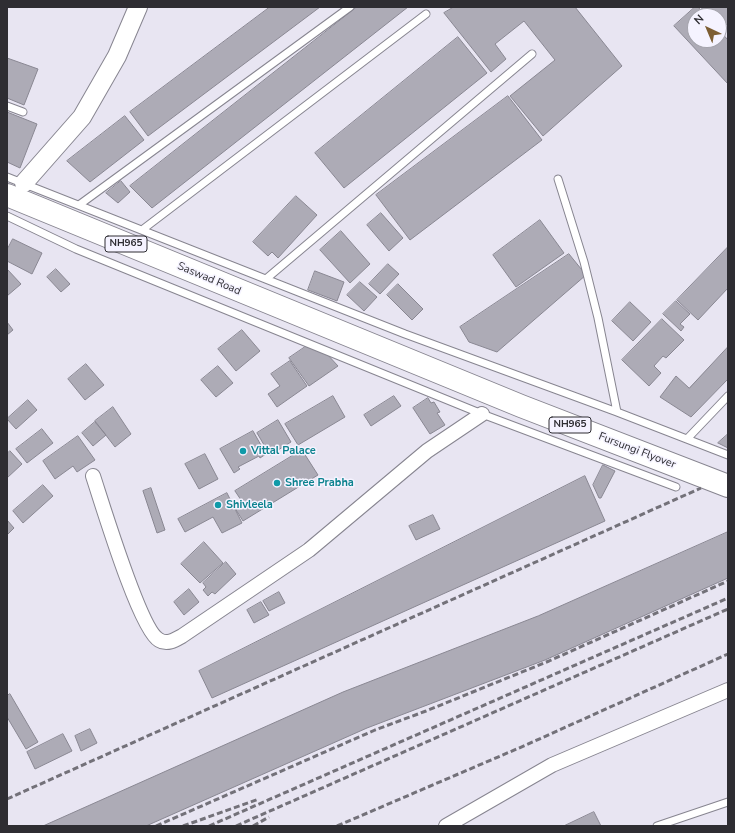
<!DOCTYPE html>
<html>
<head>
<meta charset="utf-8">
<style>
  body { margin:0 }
  #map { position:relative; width:735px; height:833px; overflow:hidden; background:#e8e5f2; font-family:"Nunito Sans",sans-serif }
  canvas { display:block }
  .frame { position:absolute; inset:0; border:8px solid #2e2d32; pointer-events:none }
  .north { position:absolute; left:687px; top:8px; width:40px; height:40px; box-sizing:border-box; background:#f5f3ff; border:1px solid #a5a4ad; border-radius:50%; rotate:316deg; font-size:11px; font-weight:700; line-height:16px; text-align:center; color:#2e2d32 }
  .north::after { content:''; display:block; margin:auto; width:14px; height:18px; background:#7d5e33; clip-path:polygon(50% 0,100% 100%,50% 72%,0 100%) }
</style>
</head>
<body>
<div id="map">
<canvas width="735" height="833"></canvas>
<div class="frame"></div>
<div class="north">N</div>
</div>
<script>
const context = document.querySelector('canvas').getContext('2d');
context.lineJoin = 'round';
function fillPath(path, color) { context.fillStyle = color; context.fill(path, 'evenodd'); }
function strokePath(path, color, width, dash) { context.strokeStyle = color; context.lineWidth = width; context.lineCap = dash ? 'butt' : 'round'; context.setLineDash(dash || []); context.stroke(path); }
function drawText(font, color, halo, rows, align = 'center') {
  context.font = font + ' "Nunito Sans",sans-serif'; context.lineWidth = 3; context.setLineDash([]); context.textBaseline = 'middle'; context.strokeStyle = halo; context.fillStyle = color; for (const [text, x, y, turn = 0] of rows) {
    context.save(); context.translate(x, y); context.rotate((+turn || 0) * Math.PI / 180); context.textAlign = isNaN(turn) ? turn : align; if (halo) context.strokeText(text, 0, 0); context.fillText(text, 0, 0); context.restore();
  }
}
const building = new Path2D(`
  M270,7H320L148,136L130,112Z
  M357,7H408L152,208L130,186Z
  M454,7H575L622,66L543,136L510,96L555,60L524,21L495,44L506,59L491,72L444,13Z
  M695,7H698L706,16H695V40H719V30L728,40V84L674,26Z
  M701,7H728V23L721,30L719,27V16H709Z
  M458,37L487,73L344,188L315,153Z
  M7,58L38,69L24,105L7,98Z
  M508,96L542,140L410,240L376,195Z
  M7,112L37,124L20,168L7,162Z
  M125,116L144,140L90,182L67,161Z
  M121,181L130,192L118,203L106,193Z
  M296,196L317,215L278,258L272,252L268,256L253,242Z
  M381,213L403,238L389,251L367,225Z
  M540,220L564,253L516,287L493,255Z
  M341,231L370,264L350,283L320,250Z
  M13,239L42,253L32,274L7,261V250Z
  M728,247V288L698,320L677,300Z
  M569,254L586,275L497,352L469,342L460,327Z
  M388,264L399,274L380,294L369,284Z
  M7,269L21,284L7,296Z
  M56,269L70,284L61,292L47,277Z
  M315,271L344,282L337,301L308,290Z
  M360,282L377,297L364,311L347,295Z
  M398,284L423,309L412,320L387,295Z
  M676,301L690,314L680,324L684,327L681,331L663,314Z
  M630,302L651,322L633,341L612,321Z
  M662,319L684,340L666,358L663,356L654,366L661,373L649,386L622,360Z
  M7,322L13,330L7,335Z
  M242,330L260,351L236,371L218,349Z
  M308,345L326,353L338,366L309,386L289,358Z
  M728,347V379L691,417L660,397L676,376L689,388Z
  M290,361L307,386L277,407L268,394L280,386L271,374Z
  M86,364L104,385L85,400L68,379Z
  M218,366L233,383L216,397L201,380Z
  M333,396L345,417L298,445L285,424Z
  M394,396L401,406L371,426L364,415Z
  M428,398L431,403L434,402L440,412L437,413L445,425L430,434L413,408Z
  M28,400L37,410L16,429L7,419Z
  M113,407L131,434L115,447L95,421Z
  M278,420L291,442L270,455L257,433Z
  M95,422L106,435L93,446L82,433Z
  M42,429L53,443L27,463L16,449Z
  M253,431L266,454L260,458L259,456L238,467L240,469L234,473L220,449Z
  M728,434V448L718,443Z
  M78,436L95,460L77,472L73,466L55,479L43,461Z
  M302,450L318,475L243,521L233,505L241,500L235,491Z
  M10,451L22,464L7,478V454Z
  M205,454L218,479L199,489L185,464Z
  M603,465L615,471L601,498H599L593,485Z
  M585,476L605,521L212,698L199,671Z
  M43,485L53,496L23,523L13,511Z
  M151,488L165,530L157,533L143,491Z
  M227,493L242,523L222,533L213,517L185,532L178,519Z
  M433,515L440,529L416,540L409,526Z
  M7,520L14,528L7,535Z
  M728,532V578L545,660L367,728L146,826H43L343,692L538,616Z
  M204,542L223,563L200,583L181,564Z
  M226,562L236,574L215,594L212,592L208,596L203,590L206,587L203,583Z
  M189,589L199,602L184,615L174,602Z
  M279,592L285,603L269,611L263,601Z
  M261,602L269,615L254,623L247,610Z
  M10,694L38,742L26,749L7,717V696Z
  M90,729L97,743L81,751L75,736Z
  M63,734L72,751L35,769L27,752Z
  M594,812L601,826H564Z`);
const service = new Path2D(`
  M7,106L23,112
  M7,177L405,334L617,412
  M558,179L584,262L598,318L617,412L728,455
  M79,205L350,7
  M7,216L76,249L482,414L676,487
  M142,230L426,14
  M266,279L532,54
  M687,439L728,396
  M657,826L728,802`);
const minor = new Path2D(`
  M93,476C102,503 140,630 159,640C167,645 175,640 182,636L309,550L427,451L482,414
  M446,826L552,765L728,690`);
const tertiary = new Path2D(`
  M24,183L82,117L117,56L138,7`);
const trunk = new Path2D(`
  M7,195L521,406L728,486`);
const rail = new Path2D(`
  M7,799L701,488
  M156,826L375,730L426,711L549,661L728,581
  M183,826L259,799
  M209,826L728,598
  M236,826L728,609
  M253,826L269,817
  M337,826L526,745L728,654`);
const markers = [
  [243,451,4,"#0f9aa8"],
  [277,483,4,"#0f9aa8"],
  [218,505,4,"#0f9aa8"]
];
const shields = [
  [126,244,42],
  [570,425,42]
];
const shieldNames = [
  ["NH965",126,244],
  ["NH965",570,425]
];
const streetNames = [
  ["Saswad Road",209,279,23],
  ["Fursungi Flyover",637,451,21]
];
const cultureNames = [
  ["Vittal Palace",251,451],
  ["Shree Prabha",285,483],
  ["Shivleela",226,505]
];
fillPath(building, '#adabb6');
strokePath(building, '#898792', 1);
strokePath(service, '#878590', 9);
strokePath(minor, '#878590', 16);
strokePath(tertiary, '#878590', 20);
strokePath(trunk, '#878590', 24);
strokePath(service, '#fff', 7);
strokePath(minor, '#fff', 14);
strokePath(tertiary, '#fff', 18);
strokePath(trunk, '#fff', 22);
strokePath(rail, '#737179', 3, [6, 3]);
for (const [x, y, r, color] of markers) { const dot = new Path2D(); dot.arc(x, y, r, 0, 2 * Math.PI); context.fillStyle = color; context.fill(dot); strokePath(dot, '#f5f3ff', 1.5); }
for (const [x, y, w] of shields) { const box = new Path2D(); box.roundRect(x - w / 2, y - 8, w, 16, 3); context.fillStyle = '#f5f3ff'; context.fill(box); strokePath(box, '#2e2d32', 1); }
drawText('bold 10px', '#2e2d32', null, shieldNames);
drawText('11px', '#2e2d32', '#f5f3ff', streetNames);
drawText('bold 11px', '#0d838f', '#f5f3ff', cultureNames, 'left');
</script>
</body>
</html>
